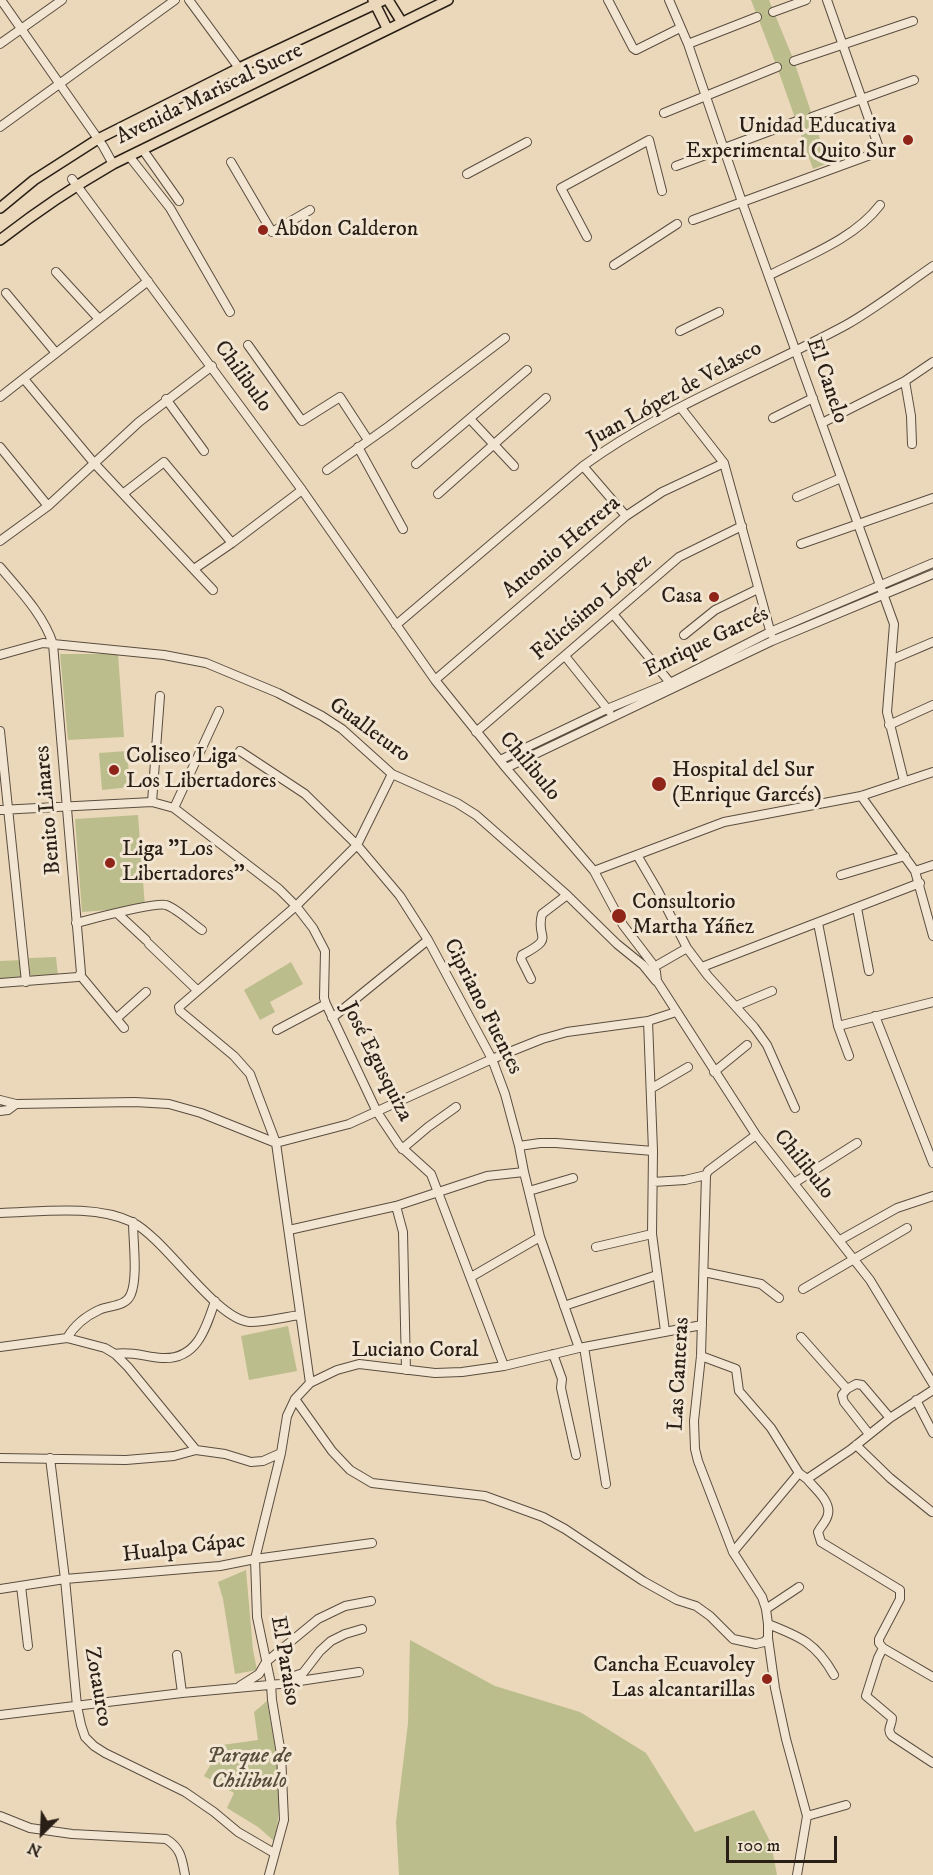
<!DOCTYPE html>
<html>
<head>
<meta charset="utf-8">
<style>
  body { margin:0 }
  #map { position:relative; width:933px; height:1875px; overflow:hidden; background:#ebd8ba; font-family:"IM FELL DW Pica",serif }
  canvas { display:block }
  .north { position:absolute; left:12px; top:1803px; width:60px; height:60px; -webkit-text-stroke:4px #f2e6d2; paint-order:stroke; rotate:204deg; font-size:16px; font-weight:700; line-height:24px; text-align:center; color:#2a1f17 }
  .north::after { content:''; display:block; margin:auto; width:21px; height:27px; background:#2a1f17; clip-path:polygon(50% 0,100% 100%,50% 72%,0 100%) }
  .scale { position:absolute; left:726px; top:1836px; width:111px; height:27px; box-sizing:border-box; border:3px solid #2a1f17; border-top:0; padding-left:8px; font-size:18px; line-height:21px; white-space:nowrap; color:#2a1f17; -webkit-text-stroke:4px #f2e6d2; paint-order:stroke }
</style>
</head>
<body>
<div id="map">
<canvas width="933" height="1875"></canvas>
<div class="north">N</div>
<div class="scale">100 m</div>
</div>
<script>
const context = document.querySelector('canvas').getContext('2d');
context.lineJoin = 'round';
function fillPath(path, color) { context.fillStyle = color; context.fill(path, 'evenodd'); }
function strokePath(path, color, width, dash) { context.strokeStyle = color; context.lineWidth = width; context.lineCap = dash ? 'butt' : 'round'; context.setLineDash(dash || []); context.stroke(path); }
function drawText(font, color, halo, rows, align = 'center') {
  context.font = font + ' "IM FELL DW Pica",serif'; context.lineWidth = 6; context.setLineDash([]); context.textBaseline = 'middle'; context.strokeStyle = halo; context.fillStyle = color; for (const [text, x, y, turn = 0] of rows) {
    context.save(); context.translate(x, y); context.rotate((+turn || 0) * Math.PI / 180); context.textAlign = isNaN(turn) ? turn : align; if (halo) context.strokeText(text, 0, 0); context.fillText(text, 0, 0); context.restore();
  }
}
const green = new Path2D(`
  M751,0H769L794,61L828,163L813,169L777,67Z
  M60,654H118L124,737L68,740Z
  M127,751L130,787L102,790L99,753Z
  M138,815L145,907L82,912L75,819Z
  M56,957L58,975L34,978L30,974L29,958Z
  M24,960L23,982L0,983V961Z
  M291,962L303,984L270,1002L275,1012L260,1020L244,990Z
  M288,1326L297,1371L249,1380L241,1336Z
  M246,1570L253,1650L257,1670L235,1674L223,1599L218,1582Z
  M410,1640L495,1686L580,1712L646,1753L695,1832L754,1810L771,1843L777,1875H399L396,1822L408,1723Z
  M267,1701C275,1746 286,1796 274,1841L258,1827L227,1808L234,1793L204,1776L222,1745L258,1740L254,1712Z`);
const minor = new Path2D(`
  M1,0L103,146L113,164
  M189,0L239,68
  M608,0L633,48L636,50L680,28
  M669,0L688,44L742,202L894,624L887,712L904,781
  M773,12L806,0
  M0,44L62,0
  M688,44L757,17
  M794,61L913,21
  M664,113L777,67
  M812,117L914,80
  M0,127L175,0
  M143,150L179,201
  M129,156L170,208L230,312
  M231,162L272,232L310,210
  M676,166L797,121
  M467,174L527,142
  M72,179L302,490L435,680L506,768L594,871L623,925L652,963L656,972L657,981L756,1135L870,1280L933,1384
  M693,220L873,154L876,150L878,145L827,0
  M587,237L561,188L649,140L662,191
  M614,265L677,224
  M56,272L99,319
  M770,275C807,256 854,239 880,205
  M6,293L56,353
  M680,331L719,312
  M248,345L302,421L340,397L368,440
  M24,379L94,463L213,590
  M905,381L911,416L912,444
  M0,397L148,281
  M166,399L204,451
  M681,408L724,463L771,634
  M773,418L813,398
  M470,419L514,466
  M822,423L905,381L933,362
  M0,447L48,506
  M358,447L403,529
  M416,464L527,370
  M583,466L626,516
  M327,470L389,426L505,338
  M124,493L164,462L232,543
  M438,494L546,398
  M797,497L841,478
  M0,541L48,506L139,422L212,366
  M801,544L933,498
  M0,567C20,591 43,614 53,644L81,973L78,977L0,983
  M194,569L232,543L302,490
  M613,614L672,685
  M396,625L583,466C664,407 759,372 846,325C876,308 904,286 933,266
  M684,635L715,610L758,589
  M0,655L43,643L164,655L206,663L278,693L322,716L342,729L392,774L457,803L476,815L567,895L617,944L643,965L656,981
  M565,656L609,711
  M893,659L933,642
  M435,680L626,516L662,492L724,463
  M889,725L933,705
  M0,731L26,982
  M476,732L679,557L742,526
  M240,751L305,794L357,845L400,896L428,940L492,1059L505,1094L519,1146L524,1172L540,1237L579,1348
  M500,760L607,709L670,683L770,632L933,563
  M506,768L772,641L933,574
  M861,796L915,871L933,936
  M152,802L160,696
  M174,808L219,711
  M0,810L152,802L174,808L279,889L296,906L313,928L325,951L324,998L326,1004L377,1112L399,1145L431,1174L504,1366
  M637,855L658,891L687,948L708,976L754,1027L767,1045L795,1108
  M594,871L724,822L861,796L933,772
  M915,871L933,865
  M841,875L905,856
  M857,908L869,971
  M117,913L146,940
  M76,923C92,919 154,902 166,905C176,908 192,923 202,930
  M818,923L838,1026L849,1056
  M149,944L197,990
  M654,967L687,948
  M702,967L920,883
  M80,975L124,1028
  M531,979L521,959L522,955C557,936 535,940 542,914L567,895
  M736,1006L772,991
  M875,1016L933,1163
  M117,1018L146,992
  M332,1018L428,940
  M648,1021L653,1151L652,1234L665,1331
  M838,1026L933,1002
  M277,1030L326,1004
  M714,1072L747,1045
  M652,1088L688,1067
  M0,1100L16,1104
  M0,1111L8,1110L16,1104L135,1102L169,1104L201,1113L276,1143
  M276,1143L349,1124L492,1059L542,1039L567,1032L648,1021L676,1012
  M519,1146L540,1143H556L653,1151
  M402,1149L428,1127L456,1107
  M653,1182L685,1180L706,1175
  M794,1183L857,1143
  M529,1191L573,1178
  M396,1206L403,1232L406,1370
  M0,1213C41,1212 94,1204 132,1222C166,1239 216,1320 250,1322C266,1322 284,1317 300,1315
  M289,1230L396,1206L487,1176L524,1172
  M840,1240L897,1208L933,1196
  M596,1247L652,1234
  M704,1272L761,1284L779,1298
  M471,1277L540,1237
  M803,1289L907,1228
  M564,1306L657,1275
  M801,1337L847,1389
  M67,1338C74,1326 86,1316 99,1310C110,1305 126,1307 131,1294C138,1277 133,1241 133,1222
  M0,1347L67,1338L105,1348L115,1354L128,1367L196,1450
  M584,1347L606,1484
  M115,1354C131,1351 146,1357 162,1358C197,1360 206,1328 215,1301
  M553,1354L562,1379L561,1388L576,1455
  M701,1356L736,1369L739,1391L771,1428L799,1473L807,1479L850,1450L890,1418L933,1390
  M310,1383L276,1143L250,1074L234,1056L180,1011L179,1007L296,906L357,845L392,774
  M295,1399L332,1451L350,1470L372,1483L485,1496L543,1517L565,1529L643,1581L677,1600L696,1606L710,1616L733,1639L756,1644L764,1642L768,1638V1624L766,1609L762,1597L733,1552L698,1461L695,1449L694,1421L701,1356L706,1175L708,1171L756,1135
  M916,1400L933,1433
  M869,1434L844,1402L842,1395L847,1389L856,1384L862,1385L890,1418
  M856,1445L890,1478L932,1512
  M0,1458L126,1460L174,1456L196,1450L225,1454L251,1462L263,1461L281,1453
  M50,1458L65,1579L77,1706L81,1725L85,1737L94,1746L105,1753L185,1792L214,1812L238,1832L274,1853
  M807,1479C814,1488 831,1501 828,1514C827,1521 821,1526 818,1532L821,1542L900,1590V1599L879,1639V1643L883,1648L933,1677
  M733,1552L799,1473
  M21,1586L28,1646
  M0,1589L65,1579L220,1566L255,1559L372,1543
  M766,1609L799,1587
  M768,1624C801,1637 816,1643 834,1675
  M768,1638L775,1688L786,1739L807,1816L797,1875
  M883,1648L878,1658L866,1696L892,1718C892,1726 886,1729 892,1736L933,1763
  M177,1655L182,1693
  M285,1679L303,1673L320,1651L331,1641L345,1634L362,1629
  M240,1686L259,1674L266,1662L318,1619L345,1606L371,1601
  M0,1715L182,1693L280,1684L359,1672
  M0,1816L30,1828L72,1834L166,1839C181,1848 182,1859 185,1875
  M807,1816L846,1805
  M269,1875L284,1820L281,1754L272,1700L271,1684L257,1617L255,1559L281,1453L287,1416L295,1399L310,1383L337,1370L359,1364L435,1373L462,1372L504,1366L579,1348L702,1325`);
const major = new Path2D(`
  M373,0L387,28
  M388,0L401,21
  M0,208L34,180L98,139L239,68L384,0
  M0,240C36,212 73,187 113,164L448,0`);
const markers = [
  [908,140,6,"#8f2418"],
  [263,230,6,"#8f2418"],
  [714,597,6,"#8f2418"],
  [114,770,6,"#8f2418"],
  [659,784,8,"#8f2418"],
  [110,863,6,"#8f2418"],
  [619,916,8,"#8f2418"],
  [767,1679,6,"#8f2418"]
];
const streetNames = [
  ["Avenida Mariscal Sucre",210,95,-26],
  ["Chilibulo",242,377,54],
  ["El Canelo",826,381,71],
  ["Juan López de Velasco",675,395,-29],
  ["Antonio Herrera",562,548,-40],
  ["Felicísimo López",592,608,-41],
  ["Enrique Garcés",707,643,-26],
  ["Gualleturo",369,731,36],
  ["Chilibulo",529,767,50],
  ["Benito Linares",49,810,-95],
  ["Cipriano Fuentes",482,1007,63],
  ["José Egusquiza",376,1062,63],
  ["Chilibulo",803,1165,51],
  ["Luciano Coral",415,1351],
  ["Las Canteras",680,1374,-87],
  ["Hualpa Cápac",184,1549,-7],
  ["El Paraíso",284,1661,80],
  ["Zotaurco",97,1687,80]
];
const poiNames = [
  ["Unidad Educativa",896,127,"right"],
  ["Experimental Quito Sur",896,152,"right"],
  ["Abdon Calderon",275,230],
  ["Casa",702,597,"right"],
  ["Coliseo Liga",126,757],
  ["Los Libertadores",126,782],
  ["Hospital del Sur",672,771],
  ["(Enrique Garcés)",672,796],
  ["Liga \"Los",122,850],
  ["Libertadores\"",122,875],
  ["Consultorio",632,903],
  ["Martha Yáñez",632,928],
  ["Cancha Ecuavoley",755,1666,"right"],
  ["Las alcantarillas",755,1691,"right"]
];
const parkNames = [
  ["Parque de",249,1757],
  ["Chilibulo",249,1782]
];
fillPath(green, '#bcbd8c');
strokePath(minor, '#5a4d40', 10);
strokePath(major, '#2a1f17', 12);
strokePath(minor, '#f2e6d2', 8);
strokePath(major, '#ebd8ba', 9);
for (const [x, y, r, color] of markers) { const dot = new Path2D(); dot.arc(x, y, r, 0, 2 * Math.PI); context.fillStyle = color; context.fill(dot); strokePath(dot, '#f2e6d2', 2); }
drawText('22px', '#2a1f17', '#f2e6d2', streetNames);
drawText('22px', '#2a1f17', '#f2e6d2', poiNames, 'left');
drawText('italic 22px', '#564e3a', '#f2e6d2', parkNames);
</script>
</body>
</html>
